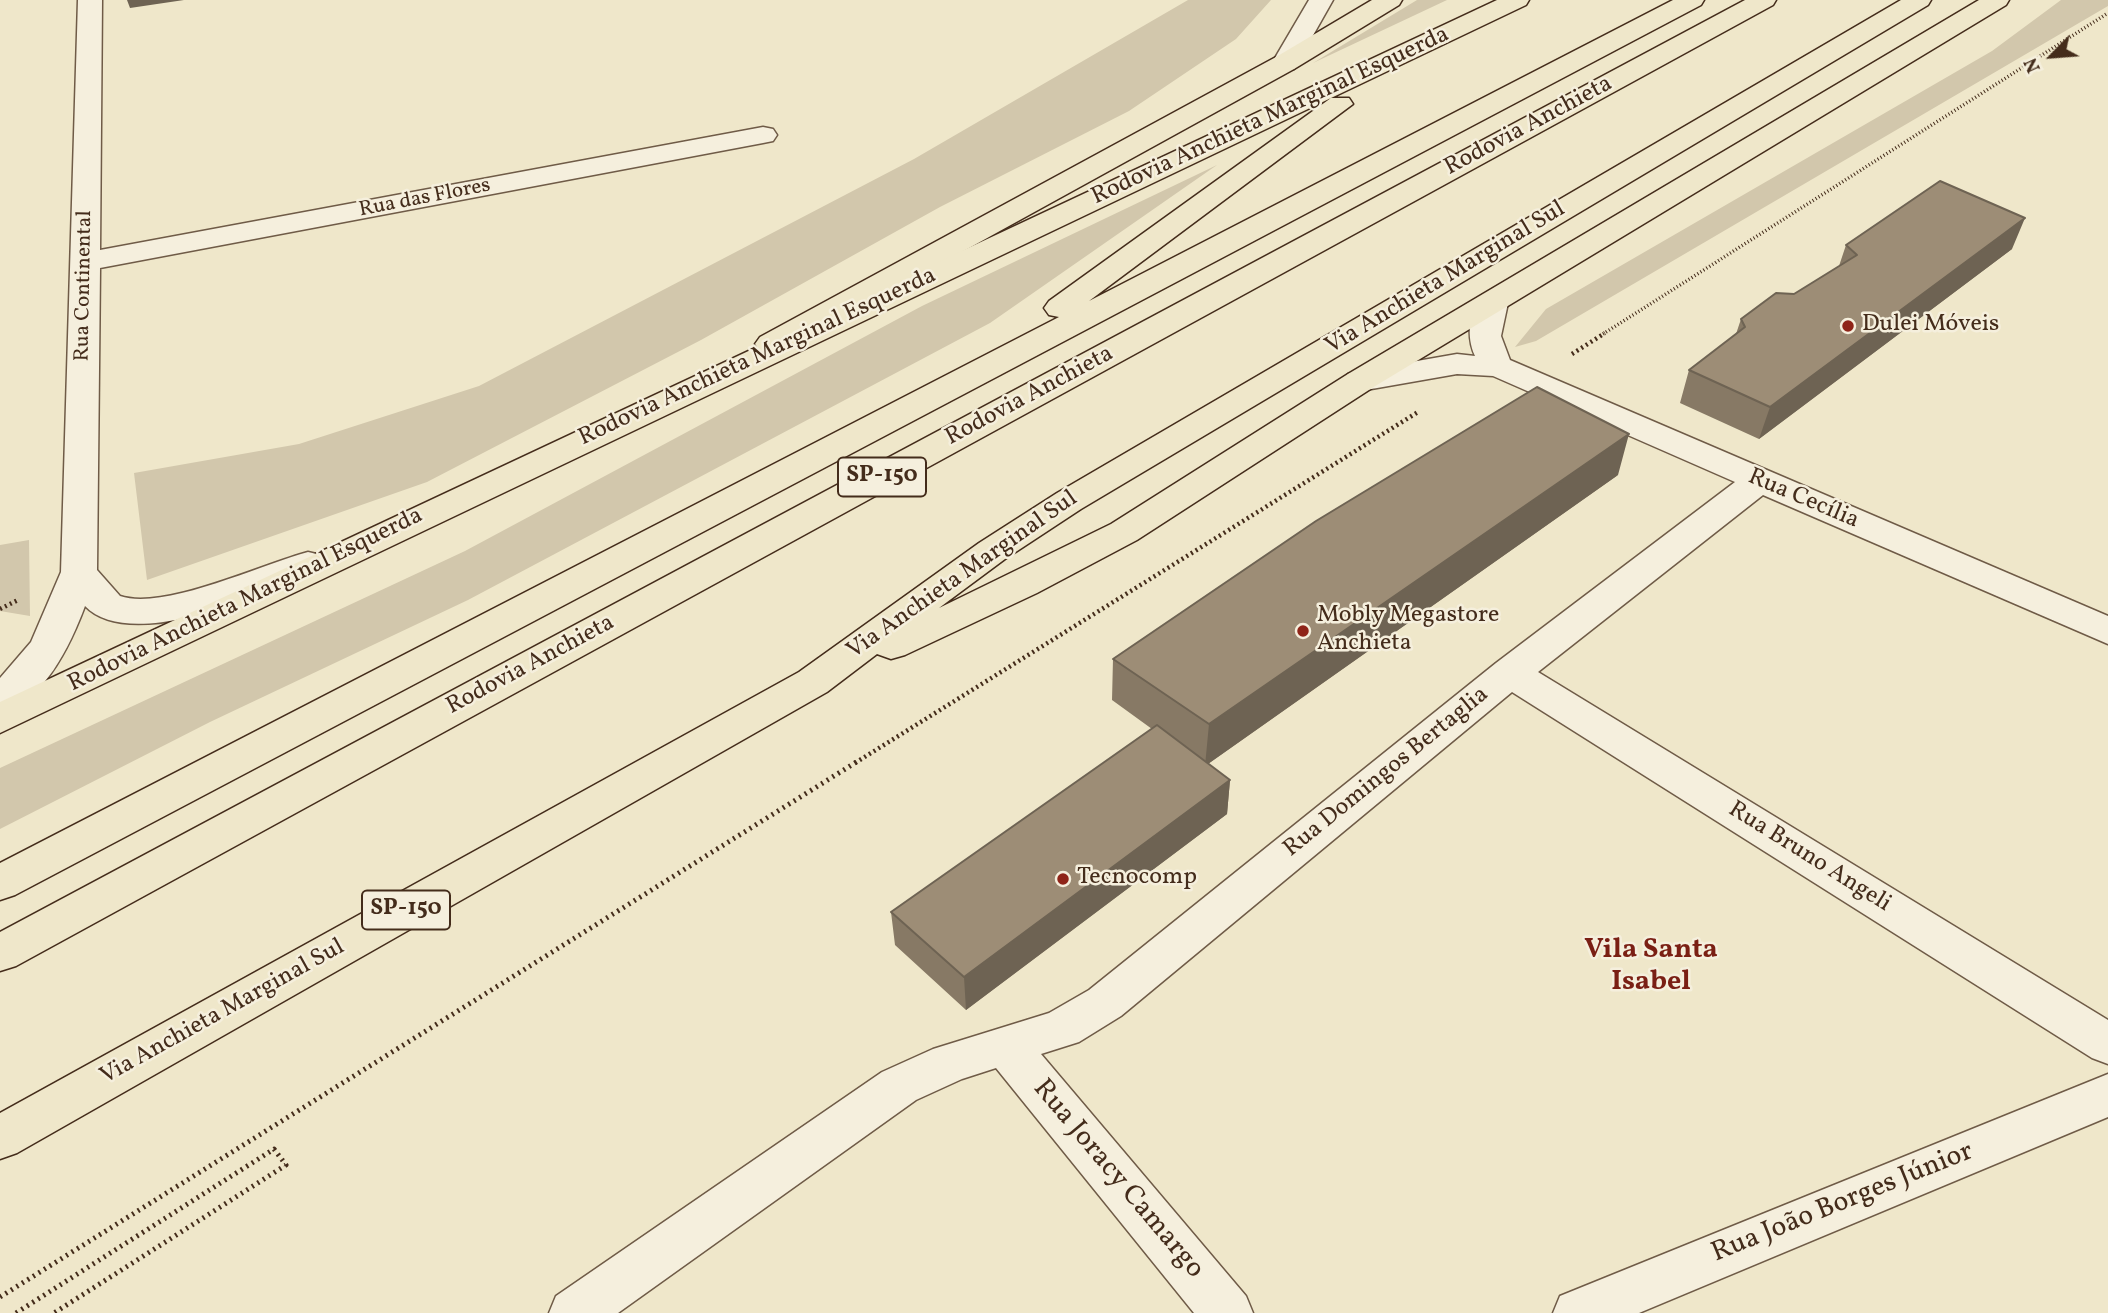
<!DOCTYPE html>
<html>
<head>
<meta charset="utf-8">
<style>
  body { margin:0 }
  #map { position:relative; width:2108px; height:1313px; overflow:hidden; background:#efe7ca; font-family:Vollkorn,serif }
  canvas { display:block }
  .north { position:absolute; left:2017px; top:21px; width:70px; height:70px; -webkit-text-stroke:5px #f5efdd; paint-order:stroke; rotate:245deg; font-size:19px; font-weight:700; line-height:28px; text-align:center; color:#442c1b }
  .north::after { content:''; display:block; margin:auto; width:24px; height:32px; background:#442c1b; clip-path:polygon(50% 0,100% 100%,50% 72%,0 100%) }
</style>
</head>
<body>
<div id="map">
<canvas width="2108" height="1313"></canvas>
<div class="north">N</div>
</div>
<script>
const context = document.querySelector('canvas').getContext('2d');
context.lineJoin = 'round';
function fillPath(path, color) { context.fillStyle = color; context.fill(path, 'evenodd'); }
function strokePath(path, color, width, dash) { context.strokeStyle = color; context.lineWidth = width; context.lineCap = dash ? 'butt' : 'round'; context.setLineDash(dash || []); context.stroke(path); }
function drawText(font, color, halo, rows, align = 'center') {
  context.font = font + ' Vollkorn,serif'; context.lineWidth = 5; context.setLineDash([]); context.textBaseline = 'middle'; context.strokeStyle = halo; context.fillStyle = color; for (const [text, x, y, turn = 0] of rows) {
    context.save(); context.translate(x, y); context.rotate((+turn || 0) * Math.PI / 180); context.textAlign = isNaN(turn) ? turn : align; if (halo) context.strokeText(text, 0, 0); context.fillText(text, 0, 0); context.restore();
  }
}
const green = new Path2D(`
  M1188,0H1271L1236,39L1129,111L940,207L701,340L427,482L147,580L134,473L299,444L479,386L914,159Z
  M1417,0H1447L1313,63Z
  M2061,0H2108V6L1536,341L1515,347L1546,309L1992,51Z
  M1217,165L990,323L468,600L210,722L0,829V768L465,551L922,306Z
  M29,540L30,616L0,611V545Z`);
const pathFar2 = new Path2D(`
  M1603,334L2108,13`);
const pathFar1 = new Path2D(`
  M1572,354L1605,333
  M0,609L18,600
  M855,763L1418,412`);
const path = new Path2D(`
  M0,1297L858,761
  M16,1313L274,1149L286,1165L54,1313`);
const minor = new Path2D(`
  M78,0H102L100,250L763,127L773,129L777,135L773,141L763,143L100,268L97,570L120,596C164,611 262,564 308,552L321,555L326,564L321,573C268,592 131,654 85,606C70,646 44,701 0,714V678L31,642L61,572Z
  M1309,0H1333L1294,69H1276L1272,63Z
  M1492,294L1503,296L1508,303L1501,336L1510,360L2108,616V644L1763,495L1538,672L2108,1020V1064L2092,1058L1512,692L1121,1016L1079,1042L1041,1054L1246,1296L1253,1313H1194L996,1068L962,1079L916,1100L618,1313H549L556,1296L882,1072L933,1049L1049,1013L1089,990L1496,663L1735,482L1493,376L1457,374L1360,391L1348,388L1344,381L1348,374L1360,371L1457,354L1475,356C1466,336 1469,314 1481,296Z
  M2108,1074V1117L1639,1313H1553L1560,1296Z`);
const major = new Path2D(`
  M1372,0H1402L1399,5L1294,69L782,351L771,354L760,351L755,344L760,337L1276,57Z`);
const highway = new Path2D(`
  M1497,0H1529L1526,5L0,733V702Z
  M1673,0H1704L1701,5L15,895L0,900V863L1059,317L1049,315L1044,308L1049,301L1331,98H1349L1353,104L1089,301Z
  M1745,0H1776L1773,5L16,966L0,971V932Z
  M1901,0H1931L1928,5L1081,509L1005,559L939,608L1111,524L1348,374L1979,0H2009L2006,5L1372,388L1137,540L1037,593L905,655L891,659L877,654L827,692L17,1153L0,1159V1113L799,672L979,543L1057,493Z`);
const wall = new Path2D(`
  M1846,245L2012,249L1759,439L1680,403L1689,370L1736,334L1741,319L1794,294L1839,266Z
  M1618,475L1208,764L1230,780L1227,814L966,1010L895,945L891,912L1152,729L1112,700L1113,659Z`);
const shadedWall = new Path2D(`
  M127,0H184L130,8Z
  M2025,218L2012,249L1759,439L1770,407Z
  M1629,434L1618,475L1205,766L1209,724Z
  M1230,780L1227,814L966,1010L964,977Z`);
const building = new Path2D(`
  M1940,181L2025,218L1770,407L1689,370L1745,327L1741,319L1776,293L1794,294L1857,255L1846,245Z
  M1537,387L1629,434L1209,724L1113,659L1316,521Z
  M1157,725L1230,780L964,977L891,912Z`);
const markers = [
  [1848,326,7,"#8f2418"],
  [1303,631,7,"#8f2418"],
  [1063,879,7,"#8f2418"]
];
const farStreetnames = [
  ["Rua das Flores",425,199,-11],
  ["Rua Continental",85,286,-89]
];
const shields = [
  [882,477,88],
  [406,910,88]
];
const shieldNames = [
  ["SP-150",882,477],
  ["SP-150",406,910]
];
const streetNames = [
  ["Rodovia Anchieta Marginal Esquerda",1271,117,-25],
  ["Rodovia Anchieta",1529,127,-28],
  ["Via Anchieta Marginal Sul",1446,279,-31],
  ["Rodovia Anchieta Marginal Esquerda",758,358,-25],
  ["Rodovia Anchieta",1030,397,-28],
  ["Rua Cecília",1803,500,23],
  ["Via Anchieta Marginal Sul",963,576,-35],
  ["Rodovia Anchieta Marginal Esquerda",246,601,-26],
  ["Rodovia Anchieta",531,666,-28],
  ["Rua Domingos Bertaglia",1387,773,-39],
  ["Rua Bruno Angeli",1809,858,32],
  ["Via Anchieta Marginal Sul",223,1013,-29]
];
const poiNames = [
  ["Dulei Móveis",1862,326],
  ["Mobly Megastore",1317,617],
  ["Anchieta",1317,645],
  ["Tecnocomp",1077,879]
];
const quarterNames = [
  ["Vila Santa",1651,952],
  ["Isabel",1651,984]
];
const nearStreetnames = [
  ["Rua Joracy Camargo",1117,1180,50],
  ["Rua João Borges Júnior",1843,1204,-22]
];
fillPath(green, '#d2c7ac');
strokePath(minor, '#6f5b47', 3);
strokePath(major, '#442c1b', 3);
strokePath(highway, '#442c1b', 3);
strokePath(pathFar2, '#442c1b', 3.5, [1, 2.5]);
strokePath(pathFar1, '#442c1b', 4.5, [2, 3.5]);
strokePath(path, '#442c1b', 5, [2, 4.5]);
fillPath(minor, '#f5efdd');
fillPath(major, '#efe7ca');
fillPath(highway, '#efe7ca');
fillPath(wall, '#877965');
fillPath(shadedWall, '#6e6353');
fillPath(building, '#9d8d76');
strokePath(building, '#6e6353', 2);
for (const [x, y, r, color] of markers) { const dot = new Path2D(); dot.arc(x, y, r, 0, 2 * Math.PI); context.fillStyle = color; context.fill(dot); strokePath(dot, '#f5efdd', 2.5); }
drawText('21px', '#442c1b', '#f5efdd', farStreetnames);
for (const [x, y, w] of shields) { const box = new Path2D(); box.roundRect(x - w / 2, y - 19.5, w, 39, 5); context.fillStyle = '#f5efdd'; context.fill(box); strokePath(box, '#442c1b', 2); }
drawText('bold 23px', '#442c1b', null, shieldNames);
drawText('24px', '#442c1b', '#f5efdd', streetNames);
drawText('24px', '#442c1b', '#f5efdd', poiNames, 'left');
drawText('bold 28px', '#7a1f14', '#f5efdd', quarterNames);
drawText('28px', '#442c1b', '#f5efdd', nearStreetnames);
</script>
</body>
</html>
